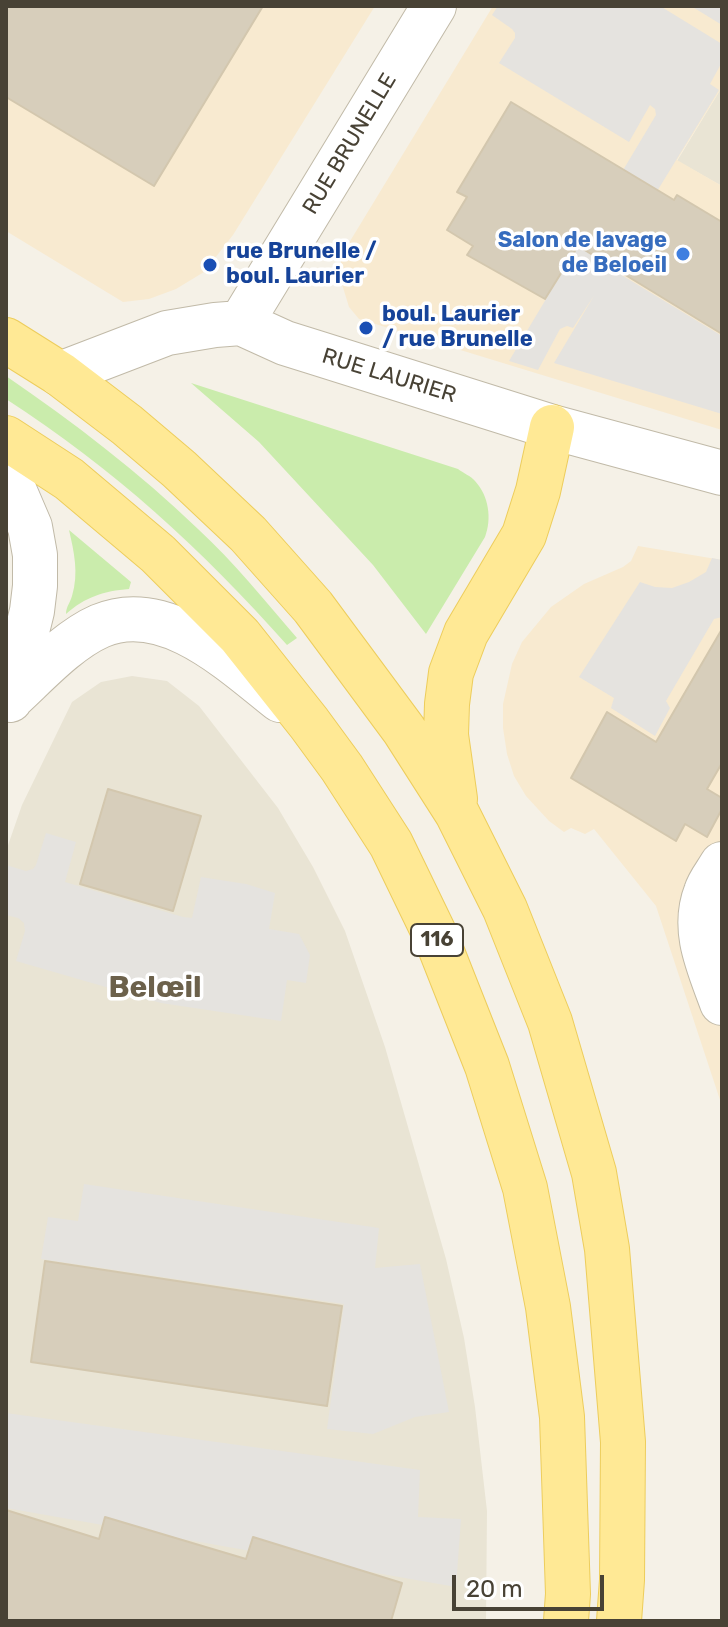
<!DOCTYPE html>
<html>
<head>
<meta charset="utf-8">
<style>
  body { margin:0 }
  #map { position:relative; width:728px; height:1627px; overflow:hidden; background:#f5f1e7; font-family:Rubik,sans-serif }
  canvas { display:block }
  .frame { position:absolute; inset:0; border:8px solid #484235; pointer-events:none }
  .scale { position:absolute; left:452px; top:1575px; width:152px; height:36px; box-sizing:border-box; border:4px solid #484235; border-top:0; padding-left:10px; font-size:24px; line-height:28px; white-space:nowrap; color:#484235; -webkit-text-stroke:6px #fff; paint-order:stroke }
</style>
</head>
<body>
<div id="map">
<canvas width="728" height="1627"></canvas>
<div class="frame"></div>
<div class="scale">20 m</div>
</div>
<script>
const context = document.querySelector('canvas').getContext('2d');
context.lineJoin = 'round';
function fillPath(path, color) { context.fillStyle = color; context.fill(path, 'evenodd'); }
function strokePath(path, color, width, dash) { context.strokeStyle = color; context.lineWidth = width; context.lineCap = dash ? 'butt' : 'round'; context.setLineDash(dash || []); context.stroke(path); }
function drawText(font, color, halo, rows, align = 'center') {
  context.font = font + ' Rubik,sans-serif'; context.lineWidth = 7; context.setLineDash([]); context.textBaseline = 'middle'; context.strokeStyle = halo; context.fillStyle = color; for (const [text, x, y, turn = 0] of rows) {
    context.save(); context.translate(x, y); context.rotate((+turn || 0) * Math.PI / 180); context.textAlign = isNaN(turn) ? turn : align; if (halo) context.strokeText(text, 0, 0); context.fillText(text, 0, 0); context.restore();
  }
}
const residential = new Path2D(`
  M722,87V186L677,161Z
  M132,676L167,681L199,706L278,808L313,867L345,931L385,1047L446,1259L464,1338L475,1407L487,1511L486,1621H6V851L22,805L72,702L101,682Z`);
const commercial = new Path2D(`
  M6,6H375L233,235L204,272L176,289L149,299L123,302L6,231Z
  M493,6H722V87L677,160L722,186V430L359,319L349,307L341,281V256Z
  M638,546L722,560V1106L656,906L594,829L585,834L571,828L564,832L549,821L526,796L514,776L507,754L503,728V704L512,664L522,642L551,607L584,584L623,567L631,561Z`);
const green = new Path2D(`
  M6,376C73,422 139,472 198,529C234,562 265,601 297,638L287,645C202,549 114,469 6,399Z
  M191,383L458,469C463,473 471,476 475,481C489,496 492,519 485,537L426,634L373,565L259,442Z
  M69,530L131,582L129,589C104,591 85,597 66,614C66,607 70,603 72,596C79,573 74,552 69,530Z`);
const parking = new Path2D(`
  M498,6H660L722,44V62L710,84L719,90L610,268L722,336V414L554,363L595,294L573,328L567,326L560,329L538,370L509,361L656,115L655,109L650,105L629,142L499,63L515,38V33L512,29L492,15Z
  M691,6H722V25Z
  M712,558L722,560V617L714,619L666,701L670,708L655,736L611,708L614,698L579,677L640,582L655,587L672,588L689,582L706,572Z
  M46,833L76,842L65,882L183,917L192,918L201,877L246,884L275,893L269,929L299,934L310,955L306,983L287,980L281,1021L161,1003L16,961L25,931L24,923L18,918L6,915V865L26,871L33,869L36,865Z
  M84,1184L379,1228L375,1268L420,1264L449,1412L415,1417L373,1434L327,1429L344,1304L41,1259L48,1217L78,1221Z
  M6,1413L420,1470L418,1517L461,1519L456,1587L6,1508Z`);
const building = new Path2D(`
  M6,6H263L154,186L6,97Z
  M511,102L674,200L677,195L722,222V334L578,246L545,299L467,255L473,246L447,230L467,197L457,192Z
  M722,629V763L707,789L722,798V809L707,837L685,824L676,841L571,778L607,712L656,742Z
  M108,789L201,816L173,911L80,884Z
  M45,1261L342,1306L327,1406L31,1362Z
  M6,1510L99,1539L105,1517L246,1559L253,1537L402,1583L391,1621H6Z`);
const minor = new Path2D(`
  M241,323L434,6
  M60,374L167,333L215,325L241,323L285,343L317,353L552,427L722,473
  M6,471L30,527L35,555V586L32,611L10,700
  M13,696C38,673 68,640 100,626C165,598 232,662 280,700
  M722,864C717,873 709,882 706,892C691,930 709,967 722,1003`);
const major = new Path2D(`
  M6,340L60,374L127,425L179,469L248,534L313,607L404,730L457,813L505,909L550,1022L594,1173L607,1249L623,1442L622,1580L619,1621
  M6,438L69,479L158,554L240,636L309,723L342,768L391,844L436,937L487,1066L525,1188L548,1307L562,1417L568,1594L566,1621
  M455,799L446,735L447,704L451,673L466,633L524,535L538,491L552,427`);
const markers = [
  [683,254,8,"#3f7fe0"],
  [210,265,8,"#1a4fb4"],
  [366,328,8,"#1a4fb4"]
];
const shields = [
  [437,940,52]
];
const shieldNames = [
  ["116",437,940]
];
const streetNames = [
  ["RUE BRUNELLE",350,144,-59],
  ["RUE LAURIER",389,376,17]
];
const shopNames = [
  ["Salon de lavage",667,241],
  ["de Beloeil",667,266]
];
const transitNames = [
  ["rue Brunelle /",226,252],
  ["boul. Laurier",226,277],
  ["boul. Laurier",382,315],
  ["/ rue Brunelle",382,340]
];
const districtNames = [
  ["Belœil",155,988]
];
fillPath(residential, '#e9e4d4');
fillPath(commercial, '#f8ead0');
fillPath(green, '#caecac');
fillPath(parking, '#e5e3df');
fillPath(building, '#d7cebb');
strokePath(building, '#d3c7ae', 2);
strokePath(minor, '#c1baa8', 46);
strokePath(major, '#edcd5c', 46);
strokePath(minor, '#fff', 44);
strokePath(major, '#ffe995', 44);
for (const [x, y, r, color] of markers) { const dot = new Path2D(); dot.arc(x, y, r, 0, 2 * Math.PI); context.fillStyle = color; context.fill(dot); strokePath(dot, '#fff', 3); }
for (const [x, y, w] of shields) { const box = new Path2D(); box.roundRect(x - w / 2, y - 16, w, 32, 6); context.fillStyle = '#fff'; context.fill(box); strokePath(box, '#484235', 2); }
drawText('bold 20px', '#484235', null, shieldNames);
drawText('22px', '#484235', '#fff', streetNames);
drawText('bold 22px', '#366cbe', '#fff', shopNames, 'right');
drawText('bold 22px', '#164399', '#fff', transitNames, 'left');
drawText('bold 30px', '#6c614b', '#fff', districtNames);
</script>
</body>
</html>
